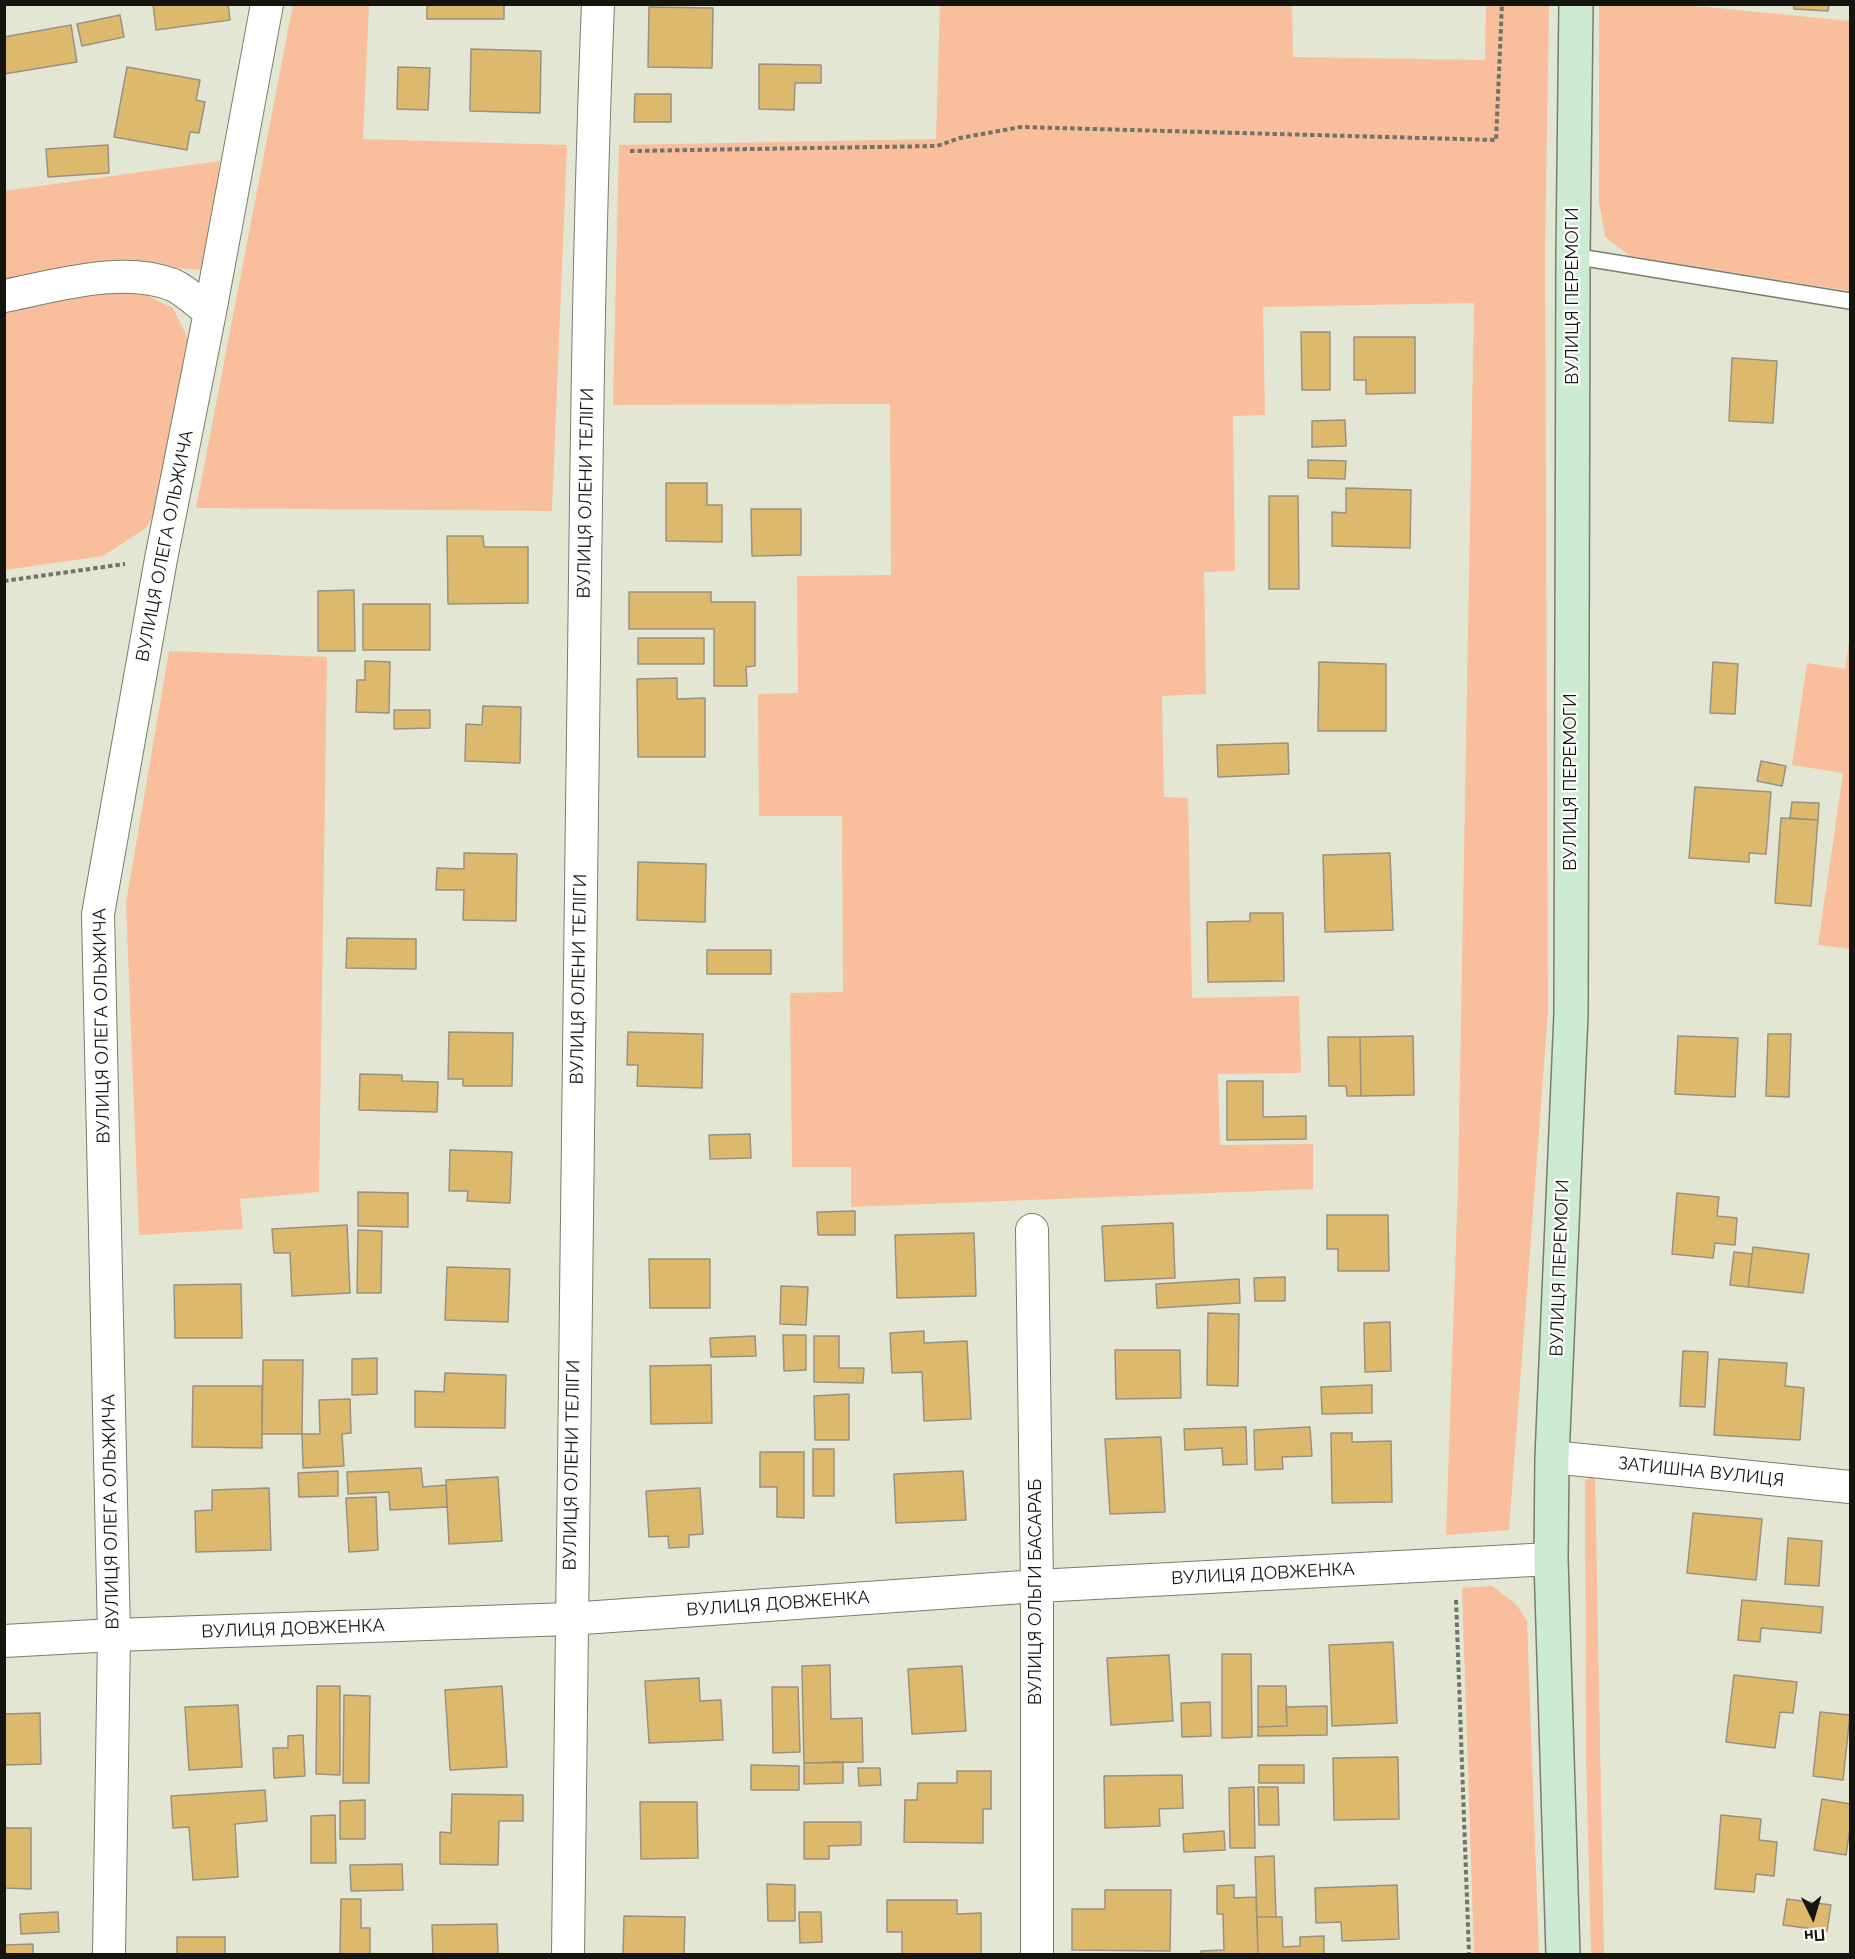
<!DOCTYPE html>
<html>
<head>
<meta charset="utf-8">
<style>
  body { margin:0 }
  #map { position:relative; width:1855px; height:1959px; overflow:hidden; background:#e2e6d3; font-family:Raleway,sans-serif }
  canvas { display:block }
  .frame { position:absolute; inset:0; border:6px solid #13150e; pointer-events:none }
  .north { position:absolute; left:1783px; top:1887px; width:60px; height:60px; -webkit-text-stroke:4px #fff; paint-order:stroke; rotate:175deg; font-size:16px; font-weight:700; line-height:24px; text-align:center; color:#13150e }
  .north::after { content:''; display:block; margin:auto; width:21px; height:27px; background:#13150e; clip-path:polygon(50% 0,100% 100%,50% 72%,0 100%) }
</style>
</head>
<body>
<div id="map">
<canvas width="1855" height="1959"></canvas>
<div class="frame"></div>
<div class="north">Пн</div>
</div>
<script>
const context = document.querySelector('canvas').getContext('2d');
context.lineJoin = 'round';
function fillPath(path, color) { context.fillStyle = color; context.fill(path, 'evenodd'); }
function strokePath(path, color, width, dash) { context.strokeStyle = color; context.lineWidth = width; context.lineCap = dash ? 'butt' : 'round'; context.setLineDash(dash || []); context.stroke(path); }
function drawText(font, color, halo, rows, align = 'center') {
  context.font = font + ' Raleway,sans-serif'; context.lineWidth = 4.5; context.setLineDash([]); context.textBaseline = 'middle'; context.strokeStyle = halo; context.fillStyle = color; for (const [text, x, y, turn = 0] of rows) {
    context.save(); context.translate(x, y); context.rotate((+turn || 0) * Math.PI / 180); context.textAlign = isNaN(turn) ? turn : align; if (halo) context.strokeText(text, 0, 0); context.fillText(text, 0, 0); context.restore();
  }
}
const green = new Path2D(`
  M293,4L369,5L363,139L567,145L552,511L196,508Z
  M940,5H1292L1293,57L1485,60L1486,5H1549L1545,253L1548,1012L1509,1530L1446,1535L1458,1185L1474,303L1263,307L1265,415L1233,416L1235,571L1204,572L1206,694L1162,696L1164,797L1188,798L1192,998L1299,996L1301,1073L1218,1074L1220,1145L1313,1144V1189L851,1207V1167H792L790,993L843,992L842,816H759L758,694L798,693L797,576L891,575L890,404L613,405L619,145L936,139Z
  M1599,5H1685L1850,21V291L1630,256L1605,237L1599,202Z
  M220,161L204,270L140,266L5,287L4,191Z
  M91,289L136,290L173,308L189,341L158,507L146,528L103,556L5,570L4,306Z
  M1850,636V949L1818,945L1843,773L1792,765L1807,663L1845,669Z
  M169,651L327,657L319,1192L240,1199L243,1229L139,1235L126,903Z
  M1595,1475L1604,1954H1591L1586,1755L1585,1481Z
  M1492,1586L1516,1604L1527,1621L1539,1954H1474L1462,1588Z`);
const building = new Path2D(`
  M153,4H228L230,20L156,30Z
  M427,4H504V19H427Z
  M1794,4H1829L1828,11L1794,9Z
  M649,7L713,8L712,68L648,67Z
  M120,15L124,37L82,46L77,24Z
  M71,25L77,62L4,74V37Z
  M471,49L541,51L540,113L470,111Z
  M759,64L821,65V83H795L794,110L759,109Z
  M127,67L200,80L196,100L205,102L199,133L190,132L187,150L114,137Z
  M398,67L430,68L428,110L397,109Z
  M635,94H671V122H634Z
  M108,145L109,173L48,177L46,149Z
  M1301,332H1330V390H1302Z
  M1354,337H1415V393L1366,394V380H1354Z
  M1732,358L1777,361L1773,423L1729,421Z
  M1345,420L1346,446L1312,447V421Z
  M1308,460L1346,461L1345,479L1308,478Z
  M666,483H707V505H722V542L666,541Z
  M1346,488L1411,490L1410,548L1332,546V512L1346,513Z
  M1269,496H1298L1299,589H1269Z
  M751,509H801V555L752,556Z
  M447,536H483L484,547H528V603L448,604Z
  M354,590L355,651H318V591Z
  M629,592H711V602H755V666L746,667L747,686H714V629H629Z
  M363,604H430V650H363Z
  M638,638H704V664H638Z
  M365,661L390,662L389,713L356,712L357,680H365Z
  M1319,662L1386,664V731H1318Z
  M1713,662L1738,664L1735,714L1710,713Z
  M677,678V699L705,698V757H638L637,679Z
  M483,706L521,707L520,763L465,761L466,724L482,725Z
  M394,710H430V728L394,729Z
  M1288,743L1289,774L1218,777L1217,745Z
  M1761,761L1786,766L1782,786L1757,781Z
  M1695,787L1771,792L1766,854L1749,853V862L1689,858Z
  M1792,802L1819,803L1818,820L1790,818Z
  M1781,818L1818,820L1811,906L1775,903Z
  M464,853L517,854L516,921L463,920L464,890H436L437,868L464,869Z
  M1390,853L1393,930L1325,932L1323,855Z
  M638,862L706,864L705,922L637,920Z
  M1250,913H1283L1284,981L1208,982L1207,922L1250,921Z
  M347,938L416,939V969L346,968Z
  M707,950H771V974H707Z
  M449,1032L513,1033L512,1086H463V1079H448Z
  M628,1032L703,1034L702,1088L637,1086L638,1065H627Z
  M1768,1034H1791L1789,1097L1766,1096Z
  M1413,1036L1414,1095L1361,1096L1360,1037Z
  M1678,1036L1738,1038L1735,1097L1675,1094Z
  M1328,1037H1360L1361,1096H1347L1346,1086H1329Z
  M360,1074L402,1075V1081L438,1082L437,1112L359,1110Z
  M1227,1081H1263V1117L1306,1116V1139L1227,1140Z
  M750,1134L751,1158L710,1159L709,1135Z
  M450,1150L512,1152L510,1203L467,1201L468,1191H449Z
  M358,1192L408,1193V1227L358,1226Z
  M1677,1193L1719,1197L1717,1216L1737,1218L1735,1245L1715,1243L1713,1258L1672,1254Z
  M855,1211V1235H818L817,1212Z
  M1327,1215H1388L1389,1271H1338V1249H1327Z
  M1173,1223L1175,1278L1105,1281L1102,1226Z
  M347,1225L350,1293L292,1296L290,1253H274L272,1229Z
  M358,1230L382,1231L381,1293H357Z
  M974,1233L976,1296L897,1298L895,1235Z
  M1753,1247L1809,1254L1803,1293L1748,1287Z
  M1734,1252L1752,1254L1748,1287L1730,1285Z
  M649,1259H710V1308H650Z
  M447,1267L510,1269L508,1322L445,1320Z
  M1285,1277V1301H1255L1254,1278Z
  M1239,1279L1240,1303L1157,1308L1156,1284Z
  M241,1284L242,1338H175L174,1285Z
  M781,1286L808,1287L806,1325L780,1324Z
  M1208,1313L1239,1314L1238,1386L1207,1385Z
  M1390,1322L1391,1371L1365,1372L1364,1323Z
  M924,1331V1343L967,1341L971,1419L924,1421L922,1372L892,1373L890,1333Z
  M783,1335H806V1370L784,1371Z
  M755,1336L756,1356L711,1357L710,1338Z
  M814,1336H839V1368H864L863,1383L814,1382Z
  M1115,1350H1180L1181,1398L1116,1399Z
  M1683,1351L1708,1352L1705,1407L1680,1406Z
  M377,1358V1394L352,1395V1359Z
  M1719,1359L1787,1363L1785,1386L1804,1388L1800,1440L1714,1435Z
  M263,1360H303L302,1434H262Z
  M711,1365L712,1423L651,1424L650,1366Z
  M445,1373L506,1375L505,1428L415,1427V1391L444,1392Z
  M1372,1385V1413L1322,1414L1321,1387Z
  M193,1386H262V1448L192,1447Z
  M849,1394V1440H815L814,1396Z
  M350,1399L351,1433L342,1434L344,1466L303,1468L302,1434H320L319,1400Z
  M1246,1427L1247,1464L1223,1465L1222,1448L1185,1450L1184,1429Z
  M1310,1427L1312,1456L1282,1457L1283,1469L1255,1470L1254,1430Z
  M1331,1433H1352V1442L1391,1441L1392,1502L1332,1503Z
  M1161,1437L1165,1512L1110,1514L1105,1439Z
  M813,1449H834V1496H813Z
  M760,1452H804V1518L777,1517V1487H760Z
  M421,1468L423,1487L446,1485L447,1507L390,1510L389,1492L348,1494L347,1472Z
  M338,1471V1496L299,1497L298,1473Z
  M963,1471L966,1520L896,1523L894,1474Z
  M498,1477L502,1541L449,1544L446,1480Z
  M269,1488L271,1550L196,1552L195,1511L212,1510V1490Z
  M700,1488L703,1534L689,1535V1547L669,1548L668,1536L649,1537L646,1491Z
  M376,1497L378,1550L349,1552L346,1498Z
  M1693,1513L1762,1519L1756,1580L1687,1573Z
  M1788,1538L1822,1541L1819,1586L1785,1584Z
  M1742,1600L1823,1607L1821,1633L1761,1628L1760,1642L1738,1640Z
  M1393,1642L1397,1723L1332,1726L1329,1645Z
  M1222,1654H1251L1252,1737L1222,1738Z
  M1169,1655L1173,1721L1111,1725L1107,1658Z
  M830,1665L831,1719L862,1718L863,1762L804,1763L802,1666Z
  M962,1666L966,1731L912,1734L908,1669Z
  M1734,1675L1797,1682L1793,1713L1780,1712L1775,1748L1726,1742Z
  M699,1678L700,1701L721,1700L723,1740L649,1743L645,1681Z
  M317,1686H340V1775L316,1774Z
  M502,1686L507,1767L450,1770L445,1690Z
  M1258,1686H1286L1287,1726L1258,1727Z
  M772,1687H798L800,1752L773,1753Z
  M344,1695L370,1696L369,1783H343Z
  M1210,1702L1211,1736L1182,1737L1181,1703Z
  M238,1705L242,1767L189,1770L185,1707Z
  M1327,1706V1735L1258,1736V1727L1287,1726L1286,1707Z
  M1820,1712L1850,1715L1843,1780L1813,1776Z
  M40,1713L41,1764L4,1765V1714Z
  M303,1735L305,1776L274,1778L273,1748H288V1736Z
  M1398,1757L1399,1819L1334,1820L1333,1758Z
  M843,1762V1783L804,1784V1763Z
  M751,1765L799,1766V1790H751Z
  M1259,1765H1304V1783H1259Z
  M858,1768H880L881,1785L859,1786Z
  M957,1771H991V1809H983V1843L904,1842L905,1800H917L918,1783H957Z
  M1182,1775L1183,1808L1159,1809L1160,1826L1105,1828L1104,1776Z
  M1254,1787L1255,1848H1230L1229,1788Z
  M1258,1787H1278L1279,1825H1259Z
  M265,1790L267,1821L235,1824L238,1877L193,1880L189,1827L173,1828L171,1796Z
  M452,1794L523,1795V1821H499L498,1865L440,1864V1832L451,1833Z
  M1822,1799L1850,1804V1828L1846,1855L1814,1850Z
  M365,1800V1839H340V1801Z
  M640,1802H697L698,1858L641,1859Z
  M335,1815L336,1863H311V1816Z
  M1721,1815L1761,1819L1759,1840L1777,1842L1774,1876L1756,1874L1754,1892L1715,1889Z
  M804,1822H861V1845L829,1846V1859H804Z
  M4,1828H31V1889L4,1888Z
  M1224,1831L1225,1850L1184,1852L1183,1834Z
  M1274,1856L1276,1917H1257L1255,1857Z
  M402,1864L403,1890L351,1891L350,1865Z
  M767,1884L795,1885V1921H768Z
  M1234,1885V1898L1256,1897L1258,1954H1201V1951L1224,1950L1223,1914H1217V1886Z
  M1397,1885L1399,1939L1342,1941L1341,1922L1316,1923L1315,1888Z
  M1105,1890H1171L1170,1951L1072,1950V1909H1105Z
  M341,1899H361V1928H370V1954H340Z
  M1787,1899L1831,1905L1827,1931L1783,1925Z
  M887,1900H957V1914L981,1913V1954H902V1932H887Z
  M58,1912L59,1932L21,1934L20,1914Z
  M799,1912H821L822,1942L800,1943Z
  M624,1916L685,1917L684,1954H623Z
  M1257,1917H1282L1283,1947L1300,1946V1937L1324,1936V1954H1258Z
  M497,1924L498,1954H433L432,1925Z
  M177,1937H225V1954H177Z
  M33,1944V1954H4V1945Z`);
const path = new Path2D(`
  M630,151L937,146L960,138L1021,127L1496,140L1502,4
  M4,581L125,564
  M1456,1600L1469,1954`);
const lane = new Path2D(`
  M1573,256L1850,301`);
const street = new Path2D(`
  M4,296C55,286 122,265 173,285C186,291 199,304 210,312
  M1032,1230L1037,1586V1954
  M1552,1457L1850,1487
  M4,1641L114,1635L569,1619L1037,1586L1551,1559
  M109,1954L114,1635L98,914L161,559L210,312L267,4
  M568,1954C570,1572 576,1190 582,808C586,540 587,272 598,4`);
const secondary = new Path2D(`
  M1563,1954L1551,1559L1552,1457L1571,1014L1573,256L1576,4`);
const streetNames = [
  ["ВУЛИЦЯ ПЕРЕМОГИ",1573,296,-90],
  ["ВУЛИЦЯ ОЛЕНИ ТЕЛІГИ",586,493,-89],
  ["ВУЛИЦЯ ОЛЕГА ОЛЬЖИЧА",165,546,-79],
  ["ВУЛИЦЯ ПЕРЕМОГИ",1571,782,-90],
  ["ВУЛИЦЯ ОЛЕНИ ТЕЛІГИ",579,979,-89],
  ["ВУЛИЦЯ ОЛЕГА ОЛЬЖИЧА",102,1026,-91],
  ["ВУЛИЦЯ ПЕРЕМОГИ",1560,1268,-88],
  ["ВУЛИЦЯ ОЛЕНИ ТЕЛІГИ",572,1465,-89],
  ["ЗАТИШНА ВУЛИЦЯ",1701,1472,6],
  ["ВУЛИЦЯ ОЛЕГА ОЛЬЖИЧА",111,1512,-91],
  ["ВУЛИЦЯ ДОВЖЕНКА",1263,1574,-3],
  ["ВУЛИЦЯ ОЛЬГИ БАСАРАБ",1036,1592,-90],
  ["ВУЛИЦЯ ДОВЖЕНКА",778,1604,-4],
  ["ВУЛИЦЯ ДОВЖЕНКА",293,1629,-2]
];
fillPath(green, '#f9bf9c');
fillPath(building, '#ddb96e');
strokePath(building, '#9a9181', 1.5);
strokePath(lane, '#7a7d6c', 18);
strokePath(street, '#7a7d6c', 34);
strokePath(secondary, '#7a7d6c', 36);
strokePath(path, '#717468', 4, [4.5, 3]);
strokePath(lane, '#fff', 15);
strokePath(street, '#fff', 32);
strokePath(secondary, '#cdead2', 33);
drawText('18px', '#13150e', '#fff', streetNames);
</script>
</body>
</html>
